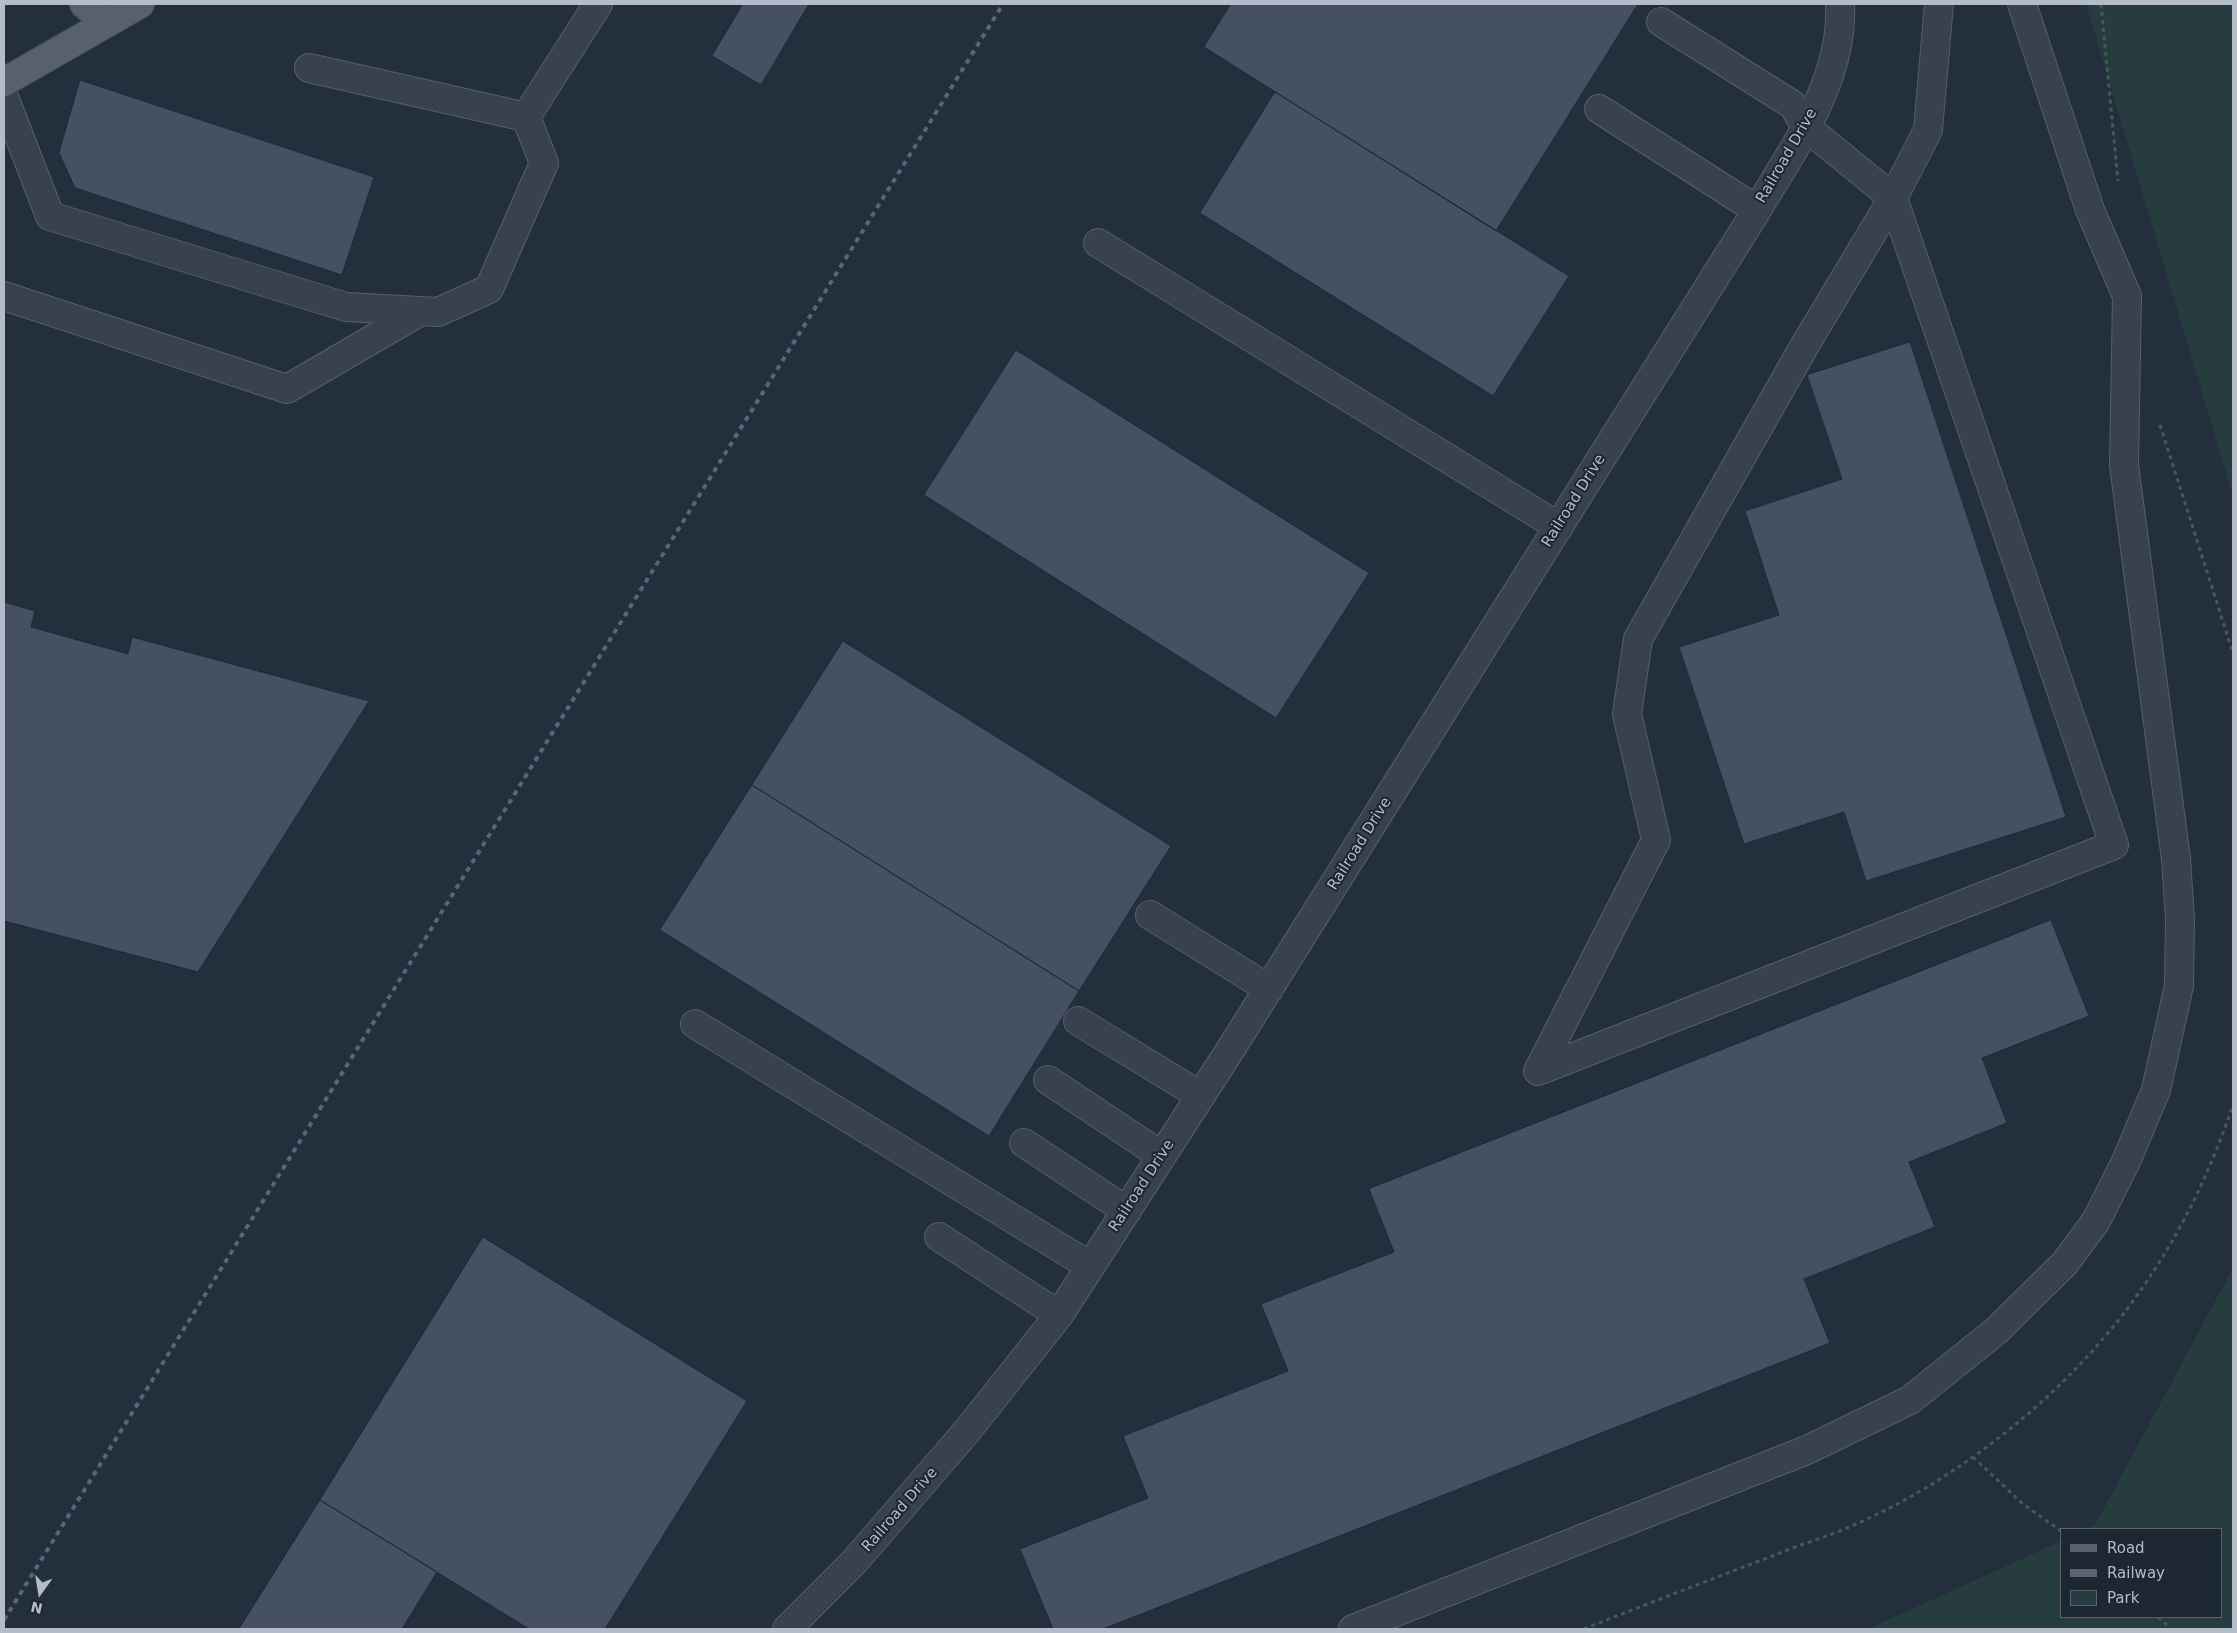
<!DOCTYPE html>
<html>
<head>
<meta charset="utf-8">
<style>
  body { margin:0 }
  #map { position:relative; width:2237px; height:1633px; overflow:hidden; background:#242f3e; font-family:"DejaVu Sans",sans-serif }
  canvas { display:block }
  .frame { position:absolute; inset:0; border:5px solid #b4bcc9; pointer-events:none }
  .legend { position:absolute; left:2060px; top:1528px; width:162px; height:90px; box-sizing:border-box; background:#1d2633; border:1px solid #59626f; margin:0; padding:6px 9px; list-style:none; font-size:15px; color:#b4bcc9 }
  .legend li { display:flex; align-items:center; gap:10px; height:25px }
  .legend b { width:25px; border:1px solid #59626f }
  .north { position:absolute; left:15px; top:1568px; width:50px; height:50px; -webkit-text-stroke:4px #1d2633; paint-order:stroke; rotate:193deg; font-size:14px; font-weight:700; line-height:20px; text-align:center; color:#b4bcc9 }
  .north::after { content:''; display:block; margin:auto; width:18px; height:22px; background:#b4bcc9; clip-path:polygon(50% 0,100% 100%,50% 72%,0 100%) }
</style>
</head>
<body>
<div id="map">
<canvas width="2237" height="1633"></canvas>
<div class="frame"></div>
<ul class="legend">
<li><b style="height:6px;background:#56606e"></b>Road</li>
<li><b style="height:6px;background:#5a6575"></b>Railway</li>
<li><b style="height:14px;background:#263c3f"></b>Park</li>
</ul>
<div class="north">N</div>
</div>
<script>
const context = document.querySelector('canvas').getContext('2d');
context.lineJoin = 'round';
function fillPath(path, color) { context.fillStyle = color; context.fill(path, 'evenodd'); }
function strokePath(path, color, width, dash) { context.strokeStyle = color; context.lineWidth = width; context.lineCap = dash ? 'butt' : 'round'; context.setLineDash(dash || []); context.stroke(path); }
function drawText(font, color, halo, rows, align = 'center') {
  context.font = font + ' "DejaVu Sans",sans-serif'; context.lineWidth = 4; context.setLineDash([]); context.textBaseline = 'middle'; context.strokeStyle = halo; context.fillStyle = color; for (const [text, x, y, turn = 0] of rows) {
    context.save(); context.translate(x, y); context.rotate((+turn || 0) * Math.PI / 180); context.textAlign = isNaN(turn) ? turn : align; if (halo) context.strokeText(text, 0, 0); context.fillText(text, 0, 0); context.restore();
  }
}
const green = new Path2D(`
  M2086,4H2233V496Z
  M2233,1268V1629H1868L2061,1541V1617H2221V1529H2085L2095,1525Z`);
const building = new Path2D(`
  M743,4H809L761,85L712,56Z
  M1231,4H1638L1496,231L1204,47Z
  M80,80L374,177L342,275L75,188L59,153Z
  M1275,92L1569,276L1493,396L1200,213Z
  M1910,342L2066,817L1866,881L1844,812L1744,844L1679,647L1779,615L1745,511L1842,479L1807,375Z
  M1016,350L1369,573L1276,718L924,495Z
  M4,602L35,611L31,627L128,654L132,637L369,701L198,972L4,921Z
  M843,641L1171,846L1079,991L752,785Z
  M752,785L1079,991L989,1136L660,930Z
  M2051,920L2089,1016L1982,1058L2007,1123L1909,1162L1935,1227L1804,1279L1830,1343L1103,1629H1053L1020,1549L1148,1498L1123,1436L1288,1371L1261,1304L1394,1252L1369,1189Z
  M483,1237L747,1401L605,1629H529L320,1500Z
  M320,1500L437,1572L402,1629H239Z`);
const path = new Path2D(`
  M2101,4L2118,181
  M2160,425L2233,653
  M1973,1457L2023,1504L2061,1531
  M2158,1617L2171,1629
  M1584,1629C1649,1603 1715,1578 1780,1553C1804,1543 1830,1536 1854,1525C1970,1474 2082,1381 2151,1275C2186,1223 2213,1164 2233,1105`);
const minor = new Path2D(`
  M1661,22L1793,105L1806,127L1893,198L2114,845L1538,1071L1656,840L1627,714L1638,639L1805,345L1893,198L1928,130L1939,4
  M309,68L526,117L598,4
  M4,97L50,216L346,307L438,312L489,289L544,163L526,117
  M1599,109L1757,210
  M1098,243L1559,527
  M4,296L287,389L421,311
  M1150,915L1269,989
  M1078,1021L1201,1096
  M695,1024L1090,1266
  M1048,1080L1162,1156
  M1024,1143L1127,1211
  M939,1237L1059,1315
  M787,1629L855,1561L967,1431L1059,1315L1227,1055L1757,210C1794,147 1844,80 1840,4
  M1353,1629L1807,1450L1910,1400L1996,1331L2065,1263L2096,1221L2127,1159L2156,1090L2179,986L2180,919L2176,859L2124,465L2127,296L2090,210L2022,4`);
const major = new Path2D(`
  M84,4L105,22
  M4,82L140,4`);
const rail = new Path2D(`
  M4,1620L1003,4`);
const streetNames = [
  ["Railroad Drive",1787,156,-60],
  ["Railroad Drive",1574,501,-58],
  ["Railroad Drive",1360,844,-58],
  ["Railroad Drive",1142,1186,-57],
  ["Railroad Drive",900,1510,-49]
];
fillPath(green, '#263c3f');
fillPath(building, '#455162');
strokePath(building, '#1f2835', 1);
strokePath(minor, '#565f6c', 30);
strokePath(major, '#414a57', 30);
strokePath(path, '#44595c', 3, [4, 4]);
strokePath(minor, '#38414e', 28);
strokePath(major, '#56606e', 28);
strokePath(rail, '#5a6575', 4, [5, 5]);
drawText('15px', '#b4bcc9', '#1d2633', streetNames);
</script>
</body>
</html>
